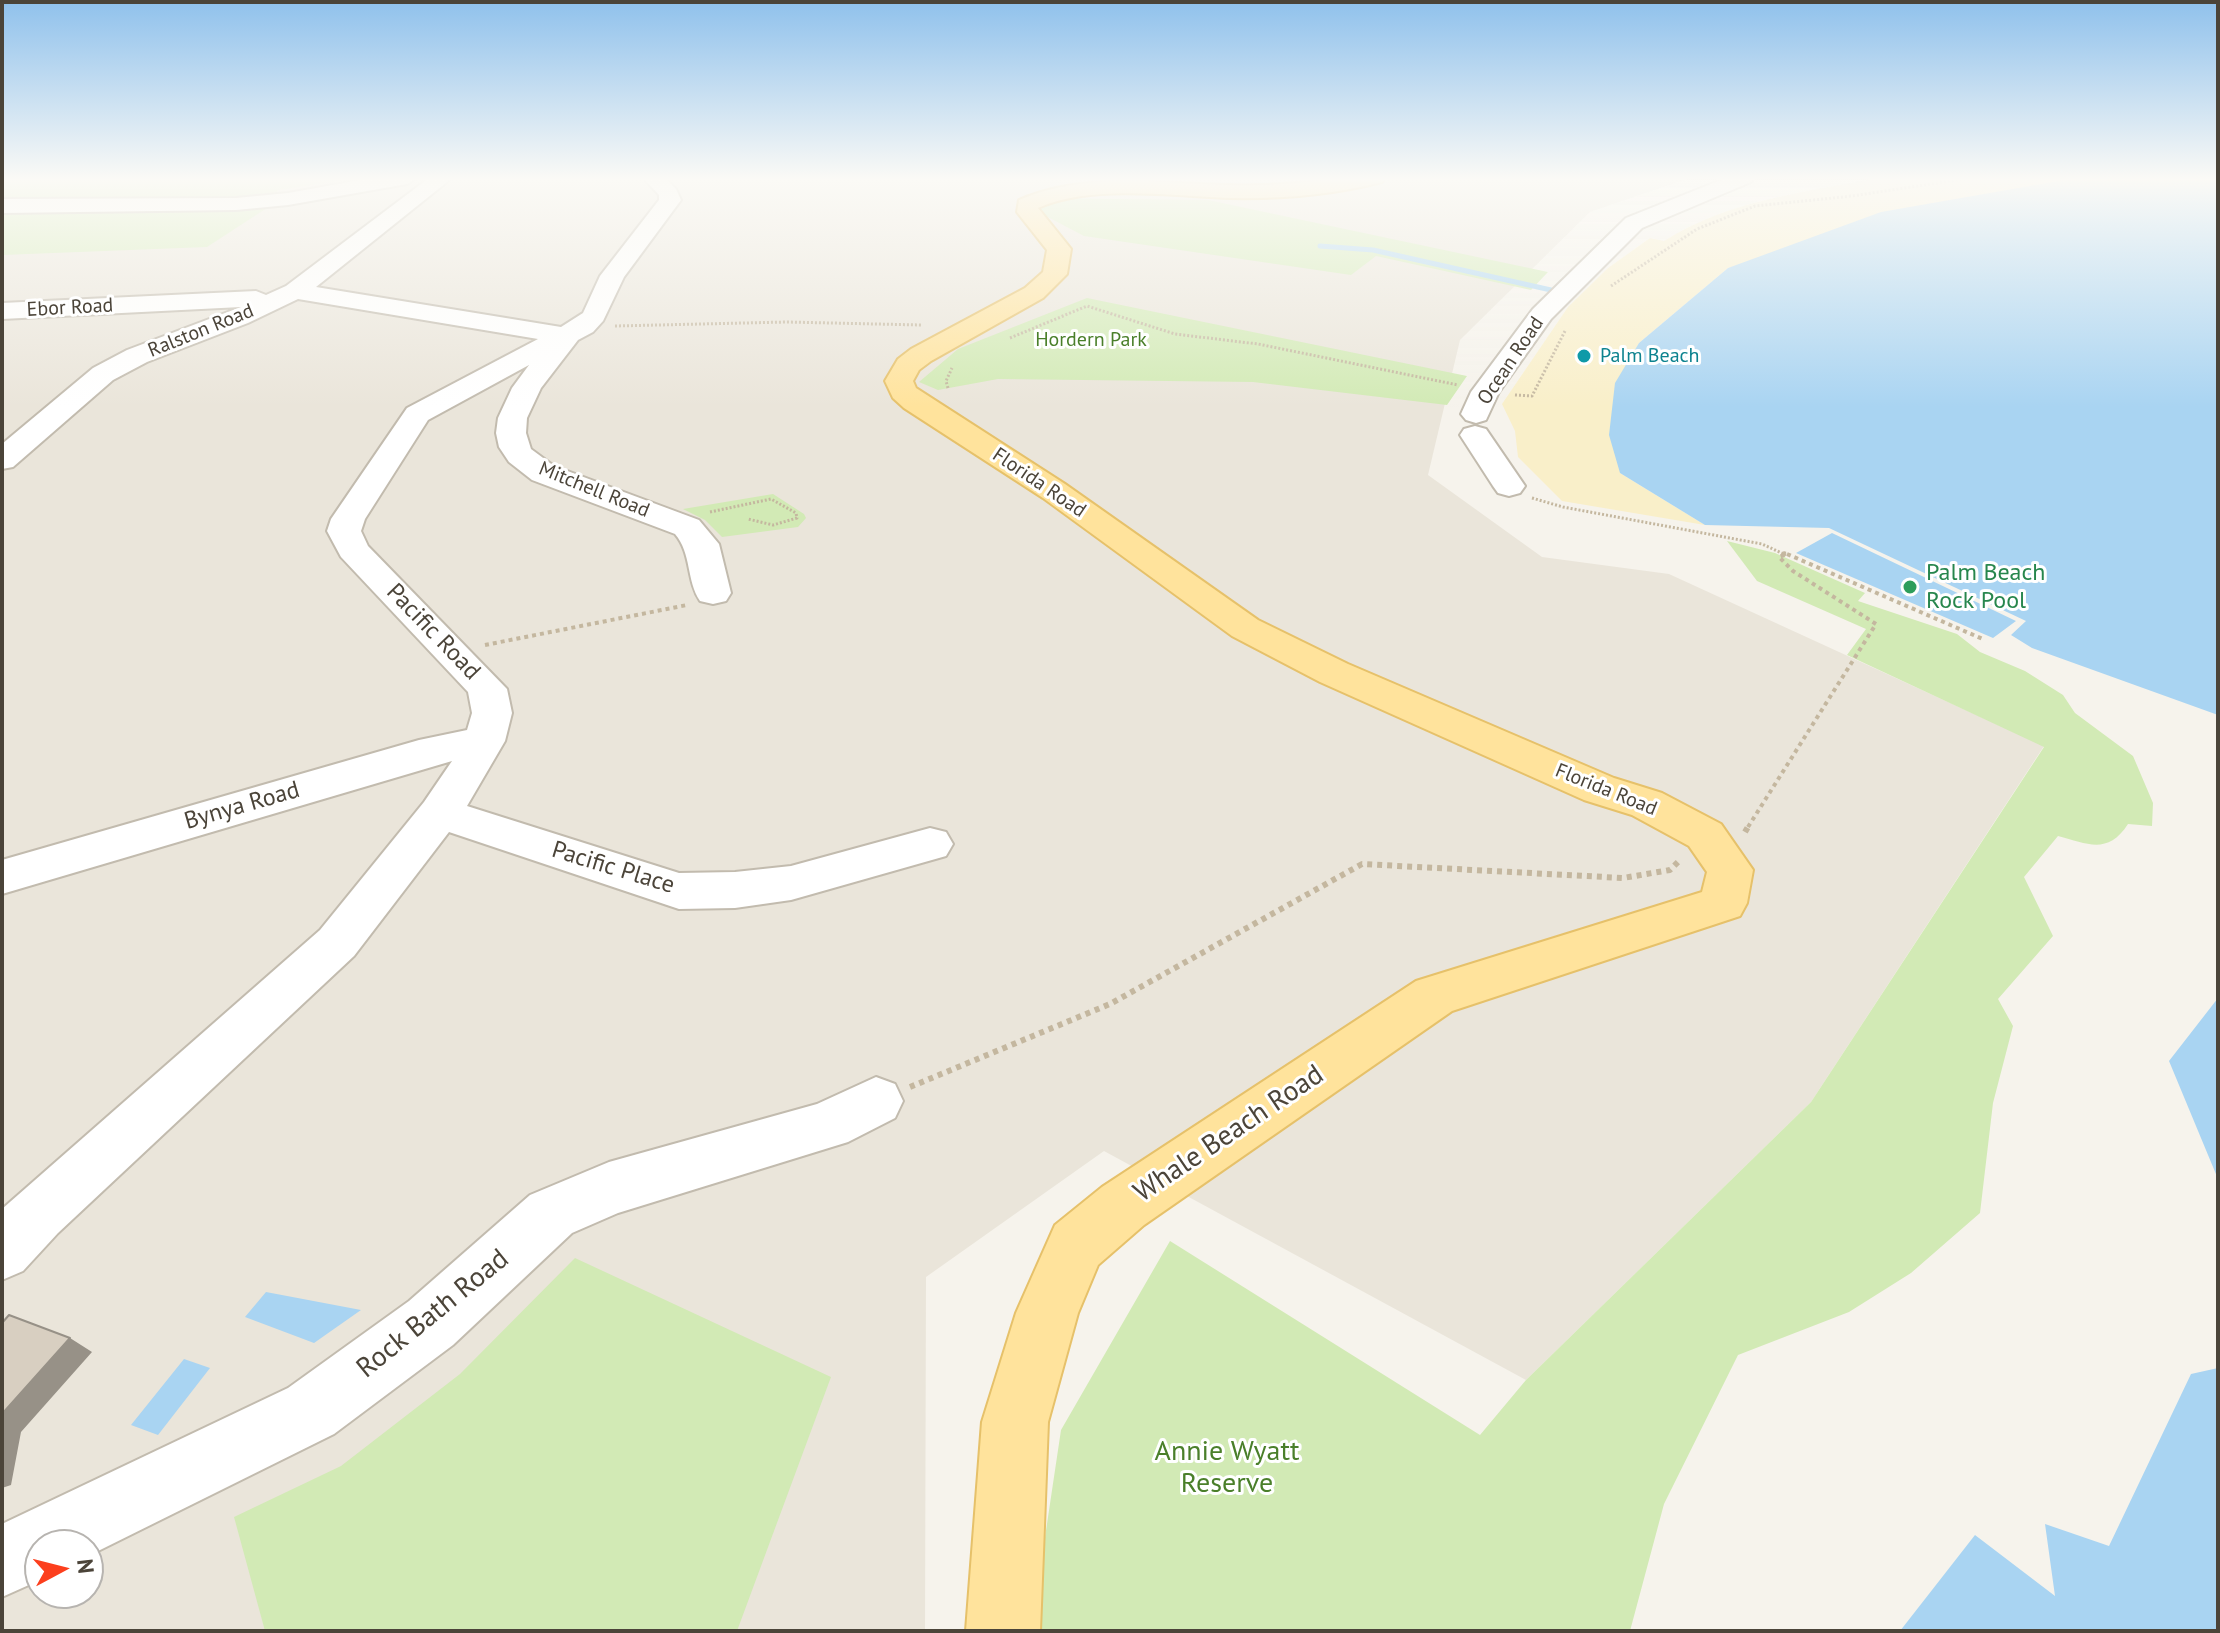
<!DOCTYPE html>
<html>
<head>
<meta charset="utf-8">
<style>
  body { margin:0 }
  #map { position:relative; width:2220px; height:1633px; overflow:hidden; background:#f6f3ec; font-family:"PT Sans",sans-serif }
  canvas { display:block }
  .frame { position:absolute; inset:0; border:4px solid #4b4439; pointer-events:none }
  .north { position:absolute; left:24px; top:1529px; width:80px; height:80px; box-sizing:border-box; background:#fff; border:2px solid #b7b4b0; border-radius:50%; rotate:83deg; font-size:22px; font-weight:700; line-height:32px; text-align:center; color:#4b4439 }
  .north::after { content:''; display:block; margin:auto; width:28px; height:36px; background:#fc3f1d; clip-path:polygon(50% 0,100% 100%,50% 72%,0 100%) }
</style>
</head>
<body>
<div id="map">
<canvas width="2220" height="1633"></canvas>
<div class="frame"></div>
<div class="north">N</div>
</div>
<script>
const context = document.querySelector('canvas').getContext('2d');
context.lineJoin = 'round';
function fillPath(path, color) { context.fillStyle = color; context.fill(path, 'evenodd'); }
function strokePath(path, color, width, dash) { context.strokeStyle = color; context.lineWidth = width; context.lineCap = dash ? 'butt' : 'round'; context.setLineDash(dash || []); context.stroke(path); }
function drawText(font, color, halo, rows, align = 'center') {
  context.font = font + ' "PT Sans",sans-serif'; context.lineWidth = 6; context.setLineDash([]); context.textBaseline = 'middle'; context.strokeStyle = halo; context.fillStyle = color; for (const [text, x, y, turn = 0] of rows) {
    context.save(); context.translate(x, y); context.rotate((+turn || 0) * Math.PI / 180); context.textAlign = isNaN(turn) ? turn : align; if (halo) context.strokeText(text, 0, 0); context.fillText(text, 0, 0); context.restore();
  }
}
const residential = new Path2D(`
  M2,178H1690L1590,212L1460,340L1428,475L1542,557L1669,574L2044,746L1811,1102L1526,1380L1104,1151L926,1277L925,1631H2ZM40,1545H88V1593H40Z`);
const green = new Path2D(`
  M2,178H357L278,190L270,206L207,247L2,255Z
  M1028,198L1208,200L1548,272L1531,290L1376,256L1351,275L1084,236L1023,204Z
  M1087,298L1467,376L1447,405L1253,382L998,379L938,390L919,382L958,349Z
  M773,494L804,514L806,518L798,527L722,537L705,520L683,509Z
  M1727,541L1775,553L1865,593L1858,601L1957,634L1980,652L2025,671L2063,695L2075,713L2133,756L2153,803L2152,826L2128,824C2108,855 2088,844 2058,836L2024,877L2053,936L1998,999L2013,1026L1993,1103L1980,1213L1911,1273L1849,1312L1738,1355L1664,1504L1630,1631H1031L1061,1430L1170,1241L1480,1435L1526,1380L1811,1102L2044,747L1847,655L1866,629L1757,581Z
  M575,1258L831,1377L737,1631H265L234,1517L341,1466L460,1374Z`);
const sand = new Path2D(`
  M1879,178H2095L2064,180L1728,268L1639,343L1620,473L1705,525L1562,501L1518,457L1515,431L1502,404L1568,307L1608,268L1650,238L1664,241C1729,200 1805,192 1879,178Z`);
const water = new Path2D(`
  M2095,178H2218V715L2032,648L2011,635L2026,621L1829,528L1705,525L1620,473L1609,435L1615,383L1639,343L1728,268L1881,212L2064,180Z
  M1832,533L2016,621L1993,638L1796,553Z
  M2218,998V1179L2169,1061Z
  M266,1292L361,1310L314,1343L245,1317Z
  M184,1359L210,1368L158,1435L131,1425Z
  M2218,1368V1631H1900L1975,1535L2055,1596L2045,1524L2109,1546L2191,1374Z`);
const stream = new Path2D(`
  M1320,246L1373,250L1551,290`);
const pathFar2 = new Path2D(`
  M1611,286L1697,229L1755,206L1852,196L1970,178
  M615,326L787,322L921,325
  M1010,338L1087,306L1175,334L1258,344L1458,385
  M948,388L946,381L952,368
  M1515,395L1532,396L1565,331
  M1532,498L1563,507L1762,544L1786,555
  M710,512L771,499L796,513L797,518L773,525L748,519`);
const pathFar1 = new Path2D(`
  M1787,554L1985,640
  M485,645L687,605
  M1748,827L1876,624L1793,571L1779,557L1787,554L1783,553`);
const path = new Path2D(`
  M1745,832L1749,825
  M910,1087L1110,1004L1362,864L1623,878L1670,870L1681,859`);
const minor = new Path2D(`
  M372,178H417L407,184L288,205L236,210L2,213V199L236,198L288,193Z
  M429,178H452L316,287L561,327L583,313L600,276L659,200V195L643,178H665L676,189L681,200L624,277L603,321L593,332L578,340L541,388L527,418L526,433L531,449L554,466L699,520L719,544L731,593L726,601L713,604L700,601C686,580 692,554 675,534L532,480L509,462L499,447L496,433L498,418L512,388L529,365L428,420L365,519L361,531L368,546L507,689L512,713L505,741L467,806L679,873L735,872L791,866L930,828L946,832L953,844L946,856L791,900L735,908L679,909L449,832L354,956L58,1233L23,1271L2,1280V1209L320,930L424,802L452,761L2,894V860L419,740L467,730L472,713L468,692L341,557L327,531L331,519L407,408L538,339L298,299L248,323L147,362L113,380L13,467L2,469V444L93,368L127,350L241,307L2,319V303L256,291L266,295L286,286Z
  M1726,178H1754L1751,182L1642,228L1551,319L1499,392L1486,420L1476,423L1466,420L1461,414L1471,392L1533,309L1626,218Z
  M1475,426L1486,429L1525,486L1520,493L1509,496L1498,493L1493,486L1460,435L1464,429Z
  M876,1077L895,1084L903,1101L895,1118L848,1142L618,1213L572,1233L453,1345L334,1434L88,1556V1545H40V1580L2,1597V1524L288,1388L409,1301L530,1195L609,1162L817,1104Z`);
const major = new Path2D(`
  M1342,178H1385L1382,182C1332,195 1280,199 1229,198C1172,196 1091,184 1038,208L1071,249L1067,274L1043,298L931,361L919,370L913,381L916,388L1065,484L1258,620L1348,664L1614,778L1662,793L1721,824L1753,870L1747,903L1740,916L1452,1011L1144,1225L1098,1265L1078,1313L1048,1422L1040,1631H966L982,1422L1016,1313L1055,1225L1102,1187L1416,981L1702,892L1707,872L1689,846L1632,815L1584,800L1320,682L1232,636L1043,498L904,408L893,398L885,381L898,359L911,349L1025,288L1043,272L1047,250L1017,212L1019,200C1085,171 1162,184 1232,185C1269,186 1306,183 1342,178Z`);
const shadedWall = new Path2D(`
  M70,1338L92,1352L21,1432L11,1485L2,1488V1414Z`);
const building = new Path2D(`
  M9,1315L70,1338L2,1414V1323Z`);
const markers = [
  [1584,356,8,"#0f9aa8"],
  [1910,587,8,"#2e9e5b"]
];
const farStreetnames = [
  ["Ebor Road",70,308,-3],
  ["Ralston Road",201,331,-22],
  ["Ocean Road",1511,361,-56],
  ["Florida Road",1039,483,34],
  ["Mitchell Road",594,490,22],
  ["Florida Road",1606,790,22]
];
const farParknames = [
  ["Hordern Park",1091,340]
];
const farCulturenames = [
  ["Palm Beach",1600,356]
];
const leisureNames = [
  ["Palm Beach",1926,573],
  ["Rock Pool",1926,601]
];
const streetNames = [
  ["Pacific Road",433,632,46],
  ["Bynya Road",242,806,-16],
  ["Pacific Place",613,868,17]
];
const nearStreetnames = [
  ["Whale Beach Road",1229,1134,-34],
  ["Rock Bath Road",433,1314,-39]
];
const nearParknames = [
  ["Annie Wyatt",1227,1452],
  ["Reserve",1227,1484]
];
fillPath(residential, '#eae5da');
fillPath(green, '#d2eab5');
fillPath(sand, '#f9efc9');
fillPath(water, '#a9d4f2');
strokePath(stream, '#a9d4f2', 5);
strokePath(minor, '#c2bbae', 4);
strokePath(major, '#e6c16a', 4);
strokePath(pathFar2, '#c4b79f', 3, [2, 2]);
strokePath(pathFar1, '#c4b79f', 4, [4, 4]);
strokePath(path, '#c4b79f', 6, [5, 5]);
fillPath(minor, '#fff');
fillPath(major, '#ffe39c');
fillPath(shadedWall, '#979187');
fillPath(building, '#d8cfc1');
strokePath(building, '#979187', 2);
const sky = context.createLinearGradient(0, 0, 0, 407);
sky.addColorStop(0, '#8fc1ec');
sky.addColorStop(0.44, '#fbfaf6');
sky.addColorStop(1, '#fbfaf600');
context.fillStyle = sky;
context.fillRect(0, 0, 2220, 407);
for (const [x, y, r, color] of markers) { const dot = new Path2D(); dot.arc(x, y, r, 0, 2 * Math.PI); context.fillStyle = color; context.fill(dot); strokePath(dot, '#fff', 3); }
drawText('20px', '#4b4439', '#fff', farStreetnames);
drawText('20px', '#4a7f2a', '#fff', farParknames);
drawText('20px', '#0d838f', '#fff', farCulturenames, 'left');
drawText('24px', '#27864d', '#fff', leisureNames, 'left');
drawText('24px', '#4b4439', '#fff', streetNames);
drawText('28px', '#4b4439', '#fff', nearStreetnames);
drawText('28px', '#4a7f2a', '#fff', nearParknames);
</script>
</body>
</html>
